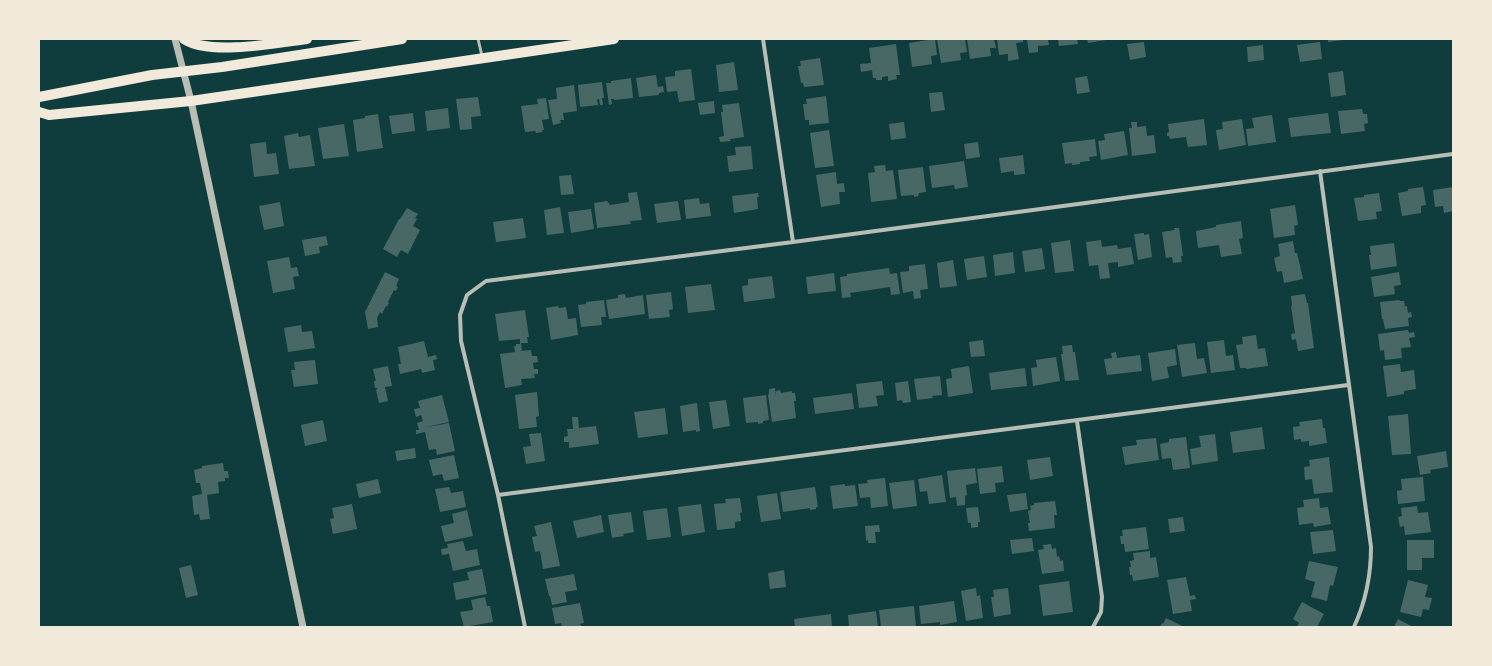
<!DOCTYPE html>
<html>
<head>
<meta charset="utf-8">
<style>
  body { margin:0 }
  #map { position:relative; width:1492px; height:666px; overflow:hidden; background:#0f3d3e; font-family:"Fira Sans",sans-serif }
  canvas { display:block }
  .frame { position:absolute; inset:0; border:40px solid #f1e9da; pointer-events:none }
</style>
</head>
<body>
<div id="map">
<canvas width="1492" height="666"></canvas>
<div class="frame"></div>
</div>
<script>
const context = document.querySelector('canvas').getContext('2d');
context.lineJoin = 'round';
function fillPath(path, color) { context.fillStyle = color; context.fill(path, 'evenodd'); }
function strokePath(path, color, width, dash) { context.strokeStyle = color; context.lineWidth = width; context.lineCap = dash ? 'butt' : 'round'; context.setLineDash(dash || []); context.stroke(path); }
const building = new Path2D(`
  M935,39L937,55L931,56L932,64L912,67L909,43Z
  M937,39H965L967,52L960,53L961,60L941,63Z
  M967,39H994L996,48H990L991,56L970,59Z
  M997,39H1023V42L1016,43L1019,59L1008,61V54L999,55Z
  M1027,39H1048L1049,45L1038,46V52L1029,53Z
  M1058,39H1077L1078,44L1059,46Z
  M1087,39H1106V40L1088,43Z
  M1328,39H1343V40L1328,42Z
  M1144,42L1146,57L1130,60L1127,44Z
  M1320,42L1322,59L1300,62L1297,45Z
  M896,44L900,75H896L897,79L888,81V76L882,77V80H876V78H873L872,70L861,72L860,64L871,63L869,48Z
  M1263,45L1264,60L1248,62L1247,47Z
  M820,58L824,85L804,87L803,83H801L798,66H801L800,61Z
  M734,62L738,90L719,92L716,65Z
  M691,69L695,100L679,102L677,91L667,92L665,77L675,76V71Z
  M1343,71L1346,95L1331,97L1328,73Z
  M656,75L658,87L663,86L664,92L659,93V95L639,97L636,78Z
  M1087,76L1090,92L1077,94L1075,78Z
  M631,78L633,98L614,100V99H611L612,104L609,105L606,83H611V81Z
  M602,82L604,98H602L603,105H600L599,99H597L598,105L580,107L578,85Z
  M574,85L577,111L563,113L564,120H560L561,123L553,125L548,100L557,99L556,88Z
  M942,92L945,110L931,112L929,93Z
  M826,96L829,123L809,125V120H805L803,104H807L806,99Z
  M478,97L481,116L471,117L472,129L460,130L456,99Z
  M546,98L549,119L542,120L544,130H542V132L536,133L535,131L525,132L521,106L538,104L537,99Z
  M714,101L715,113L700,115L698,103Z
  M739,103L744,137L730,139L731,141L720,142L719,137L724,136L721,112H723L722,105Z
  M448,108L450,128L427,131L425,111Z
  M1362,109L1363,114H1367L1368,123L1364,124L1365,131L1341,134L1338,111Z
  M413,113L415,131L392,134L389,116Z
  M1328,113L1331,133L1291,137L1288,118Z
  M378,114L383,148L357,152L353,120L365,118V116Z
  M1272,115L1276,142L1248,146L1246,129L1254,128L1252,118Z
  M1204,119L1207,145L1188,147L1186,137L1170,139L1169,136H1167V133L1169,132L1168,124Z
  M1242,119L1246,145L1219,150L1216,130L1223,129L1222,122Z
  M904,122L906,138L891,140L889,124Z
  M1131,122H1137V127L1146,126L1147,136L1154,135L1156,153L1132,156L1129,128H1132Z
  M344,124L349,156L323,159L318,128Z
  M829,130L834,166L815,168L810,133Z
  M1124,131L1128,155L1101,160L1098,141L1105,140L1104,134Z
  M298,133L299,137L310,135L315,166L289,169L284,136Z
  M1095,139L1097,156L1089,157L1090,161L1080,162V164L1072,165V163L1065,164L1062,143Z
  M266,142L267,154L276,153L279,174L254,177L250,144Z
  M978,142L980,157L966,159L964,144Z
  M751,146L753,169L729,172L727,156L736,155L735,147Z
  M1023,155L1025,174L1014,175V171L1001,173L999,158Z
  M964,161L968,187L955,189L954,185L932,188L929,166Z
  M885,165L886,171L893,170L897,199L871,202L868,173L875,172L874,166Z
  M923,167L926,192L919,193L918,196L914,197V195L901,196L898,170Z
  M836,172L837,184L844,183L845,192H839L840,204L821,207L816,175Z
  M571,175L574,194L561,195L559,176Z
  M1423,187L1426,205L1421,206V213L1402,216L1398,193L1408,191V189Z
  M1453,187V211L1444,213L1443,206L1435,207L1433,190Z
  M637,192L642,220L630,221L631,224L597,228L594,203L607,201L610,205L629,202L628,193Z
  M758,193L759,197H757L758,209L734,213L732,196Z
  M1379,193L1382,211L1376,212L1377,219L1358,221L1354,198L1364,197V195Z
  M699,198L700,204L709,203L711,216L686,219L684,200Z
  M678,201L681,220L657,223L654,204Z
  M280,202L284,226L264,230L259,206Z
  M1295,205L1298,225L1294,226L1295,235L1274,238L1270,209Z
  M560,207L564,233L547,235L544,210Z
  M407,208L418,214L415,218L417,219L413,226L420,230L408,254L401,250L397,257L383,249L399,219H400Z
  M591,209L594,229L571,233L568,212Z
  M523,218L526,238L496,242L493,222Z
  M1241,221L1243,238L1239,239L1242,254L1221,257L1219,245L1198,248L1196,231L1216,227V225Z
  M1174,228H1179L1183,256H1181L1182,262L1173,263L1172,257L1166,258L1162,232L1175,230Z
  M1144,233V235L1149,234L1152,257L1138,260L1134,234Z
  M326,236L328,245L319,247L320,253L305,256L302,240Z
  M1070,240L1074,271L1055,273L1051,243Z
  M1101,240L1102,247L1117,245L1118,249L1131,247L1134,264L1118,267V262L1108,263L1110,278L1100,279L1098,265L1089,266L1086,242Z
  M1293,241L1295,253H1297L1303,279L1284,283L1282,271L1277,272L1274,258L1280,256L1278,244Z
  M1394,243L1397,266L1371,270L1369,255H1371L1370,246Z
  M1042,248L1045,269L1025,272L1022,251Z
  M1013,252L1015,273L995,276L993,255Z
  M984,256L987,277L967,280L964,259Z
  M289,257L291,268L297,267L299,276L293,277L295,289L273,293L267,261Z
  M953,260L957,286L940,288L937,263Z
  M925,264L928,289L920,290L921,298L914,299L913,291L903,293L900,272L909,271V266Z
  M889,268L890,274L897,273L900,294L891,295L890,287L850,293L851,297L842,298L840,277L847,276V274Z
  M385,272L399,279L396,286L398,287L396,291L394,290L388,302L389,303L387,307L386,306L382,314L380,312L377,318L378,327L368,329L365,312Z
  M1399,272L1401,285L1394,286L1395,294L1374,297L1371,277Z
  M834,273L836,291L808,294L806,277Z
  M772,276L775,298L744,302L742,286L748,285V279Z
  M711,284L715,310L688,313L685,287Z
  M671,292L673,309L669,310L670,317L649,319L646,295Z
  M625,294L626,298L643,295L645,314L609,319L606,300L618,298V295Z
  M1305,294L1307,303H1308L1314,348L1298,351L1296,339L1292,340L1291,334L1295,333L1291,306H1292L1291,296Z
  M604,300L606,317H601L602,325L581,327L578,305L586,304V302Z
  M1399,300L1400,301H1404L1405,306L1400,307L1407,306L1408,313L1411,312L1412,317L1408,318L1409,326L1385,329L1383,319H1382L1380,302Z
  M558,306L559,308L566,307L568,319L576,318L578,335L551,340L546,308Z
  M525,310L529,337H527L528,343H521L522,350L520,351L531,350L532,356H537L538,362L533,363L534,369H538V374H534L535,378L521,379L522,385L505,388L500,354L515,352L514,346H516V344H520V339L499,341L495,314Z
  M301,325L302,332L312,331L315,348L288,352L284,328Z
  M1408,330L1409,333L1414,332L1415,337L1409,338L1411,347L1401,348L1402,358L1385,360L1384,350L1380,351L1378,334Z
  M1256,335L1258,349L1265,348L1268,366L1246,369V368H1240L1236,345L1243,344L1242,337Z
  M983,340L985,356L971,357L969,342Z
  M1224,340L1226,356L1233,355L1235,370L1211,373L1207,342Z
  M424,341L428,357L436,355L437,359L433,360L435,370L422,373L421,369L400,374L398,364H401L398,347Z
  M1195,343L1197,359L1204,358L1207,373L1182,377L1177,345Z
  M1072,345L1073,352H1075L1079,380L1065,381L1061,354H1063L1062,346Z
  M1175,349L1177,365L1167,367L1169,378L1152,381L1148,353Z
  M1116,352L1117,358L1140,355L1142,371L1107,375L1104,359L1112,358L1111,353Z
  M1056,357L1060,381L1033,386L1031,368L1037,367L1036,360Z
  M315,360L318,384L294,387L291,370H295L294,362Z
  M1400,364L1401,372L1414,370L1416,389L1404,391V394L1387,397L1383,366Z
  M388,366L392,386L385,387L388,401L379,403L376,390L378,388H375L374,381H376L373,369Z
  M969,366L973,393L948,397L946,379L952,378L951,369Z
  M1025,368L1027,386L991,390L989,373Z
  M940,376L942,395L932,396L933,398L917,400L914,379Z
  M882,381L884,395L876,396L878,406L859,408L856,384Z
  M908,381L911,402L903,403L902,400L897,401L895,383Z
  M775,388L776,397V391L780,390L781,393L792,391V393H795L796,401H794L796,418L772,422L768,395L769,394V389Z
  M537,392L539,416L536,417L537,427L519,429L515,395Z
  M852,393L854,409L815,414L813,398Z
  M442,395L449,422L422,428L449,423L455,451L437,455L436,449L429,450L425,432L416,434V430H419L417,423L423,421L421,415L416,417L414,409L420,408L418,401Z
  M766,395L769,420L763,421V423L758,424V422L746,423L743,398Z
  M726,400L730,426L713,429L709,402Z
  M697,403L700,431L696,432V430L683,432L680,406Z
  M665,408L668,434L638,438L634,412Z
  M1408,414L1411,454L1392,455L1388,416Z
  M572,417H578L579,428L596,426L599,444L569,448V442H564V437L568,436L567,429H573Z
  M1322,419L1323,428H1325L1327,443L1309,446V441L1301,442V439L1294,440L1293,427L1300,426L1299,422Z
  M323,420L327,441L305,446L301,425Z
  M1262,427L1265,449L1233,453L1230,432Z
  M541,433L545,461L526,464L523,447L531,446L529,434Z
  M1215,434L1218,461L1192,465L1190,449L1201,447L1199,436Z
  M1186,437L1190,468L1173,470L1171,458L1162,459L1160,444L1169,442V439Z
  M1156,438L1159,460L1125,465L1122,447L1137,445L1136,440Z
  M415,448L416,458L397,461L395,451Z
  M1446,451L1448,467L1430,470L1431,473L1420,475L1417,456Z
  M454,455L459,478L444,481L442,474L433,476L429,460Z
  M1050,457L1053,476L1030,480L1027,460Z
  M1329,457L1333,492L1314,494L1312,479L1305,480L1304,467L1310,466L1309,460Z
  M223,463L224,471H228L229,478H225V481L218,482L219,493L207,495L210,519L200,520L199,514L194,515L192,496L202,494L200,483H196L194,470L202,468V466Z
  M1002,466L1004,482L995,483L996,492L980,494L977,469Z
  M975,468L977,483L966,485L967,495L965,496V505L957,506L956,497L950,498L947,471Z
  M942,475L946,502L929,504L927,491L920,492L918,479Z
  M1423,477L1425,501L1398,504L1397,491L1402,490L1401,479Z
  M885,478L888,506L871,508L870,497L860,498L858,484L868,483L867,480Z
  M378,479L381,493L359,498L356,484Z
  M914,480L917,506L893,509L889,483Z
  M845,484V486L855,485L858,506L833,509L830,486Z
  M449,487L451,493L463,491L466,507L440,512L435,489Z
  M815,487L818,507H816V509L810,510V508L783,512L780,492Z
  M777,493L781,519L761,522L757,496Z
  M1026,493L1028,509L1010,512L1007,495Z
  M740,498L742,512L740,513L741,521L735,522V528L717,530L714,504L726,503L725,499Z
  M1319,498L1320,508L1328,507L1331,524L1314,527L1313,523L1299,525L1297,508L1304,507L1303,500Z
  M1055,501L1057,515H1054L1055,528L1029,531L1028,523H1030L1028,511L1031,510L1030,506L1034,505V503Z
  M352,504L357,529L333,534L330,519L334,518L332,508Z
  M701,504L705,532L682,536L678,507Z
  M1417,506L1418,513L1428,512L1431,532L1405,535L1404,526L1400,527L1398,517L1402,516L1401,508Z
  M978,507L980,522H978V527L971,528V523H968L966,508Z
  M667,508L671,537L647,540L643,511Z
  M467,510L473,536L445,542L441,526L454,523L452,514Z
  M631,512L634,532L623,534L624,536L612,538L608,515Z
  M601,515L604,532L577,538L573,521Z
  M1183,517L1185,531L1170,533L1168,519Z
  M551,522L560,566L543,569L540,551L535,552L532,537L537,536L534,526Z
  M879,525L880,532H875L876,543H868V540L866,541L865,526Z
  M1146,527L1149,549L1125,552L1124,544H1121L1120,536H1123L1122,530Z
  M1333,530L1336,551L1313,554L1310,532Z
  M1032,538L1034,551L1012,554L1010,540Z
  M1407,540H1434V558H1422V570H1407Z
  M463,541L466,551L477,549L480,565L453,571L449,554L442,555L441,549L448,548L447,544Z
  M1051,544L1052,549L1056,548L1057,557L1059,556L1060,561L1063,560L1064,571L1042,574L1038,550L1044,549L1043,545Z
  M1150,551V558L1156,557L1159,577L1133,581L1132,575H1130L1129,567H1131L1130,561L1134,560L1133,553Z
  M1309,561L1338,567L1333,586L1330,585L1327,601L1311,597L1315,582L1305,579Z
  M191,565L198,595L186,598L179,568Z
  M482,569L487,594L456,600L453,583L469,580L467,572Z
  M784,570L786,587L770,589L768,573Z
  M574,574L577,590L565,592L567,602L552,605L550,596H549L545,579Z
  M1186,577L1190,596L1195,595L1196,599L1190,600L1192,611L1173,614L1167,580Z
  M1408,580L1428,585L1425,597L1432,598L1429,610L1423,609L1421,617L1400,612Z
  M1069,581L1073,612L1043,616L1039,585Z
  M976,588L977,596L980,595L983,618L966,621L961,591Z
  M1008,588L1011,614L994,617L991,597H994L993,590Z
  M485,597L487,606H490L493,622L464,627L460,612L473,610L471,600Z
  M954,601L957,622L940,625V622L921,624L919,606Z
  M1302,602L1324,614L1317,627H1297L1299,623L1293,619Z
  M580,603L584,623L579,624L581,625V627H562L561,623L555,624L552,608Z
  M914,606L916,627H881L879,610Z
  M876,611L878,627H849L848,615Z
  M831,614L832,627H795L794,619Z
  M1166,618L1184,627H1160L1162,623L1163,624Z
  M1398,619L1413,627H1394Z`);
const service = new Path2D(`
  M478,39L482,56`);
const minor = new Path2D(`
  M763,39L793,242
  M1320,171L1371,547C1371,576 1366,601 1354,627
  M1077,421L1102,597L1101,612L1093,627
  M498,495L1348,385
  M525,627L498,495L461,341L460,315L467,295L486,281L793,242L1453,154`);
const tertiary = new Path2D(`
  M175,39L191,101L303,627`);
const primary = new Path2D(`
  M184,39C209,56 277,43 307,39
  M39,97L152,75L222,67L402,39
  M39,112L49,115L191,101L614,39`);
fillPath(building, '#486865');
strokePath(service, '#b8beb3', 3);
strokePath(minor, '#b8beb3', 4);
strokePath(tertiary, '#b8beb3', 7);
strokePath(primary, '#f1e9da', 10);
</script>
</body>
</html>
